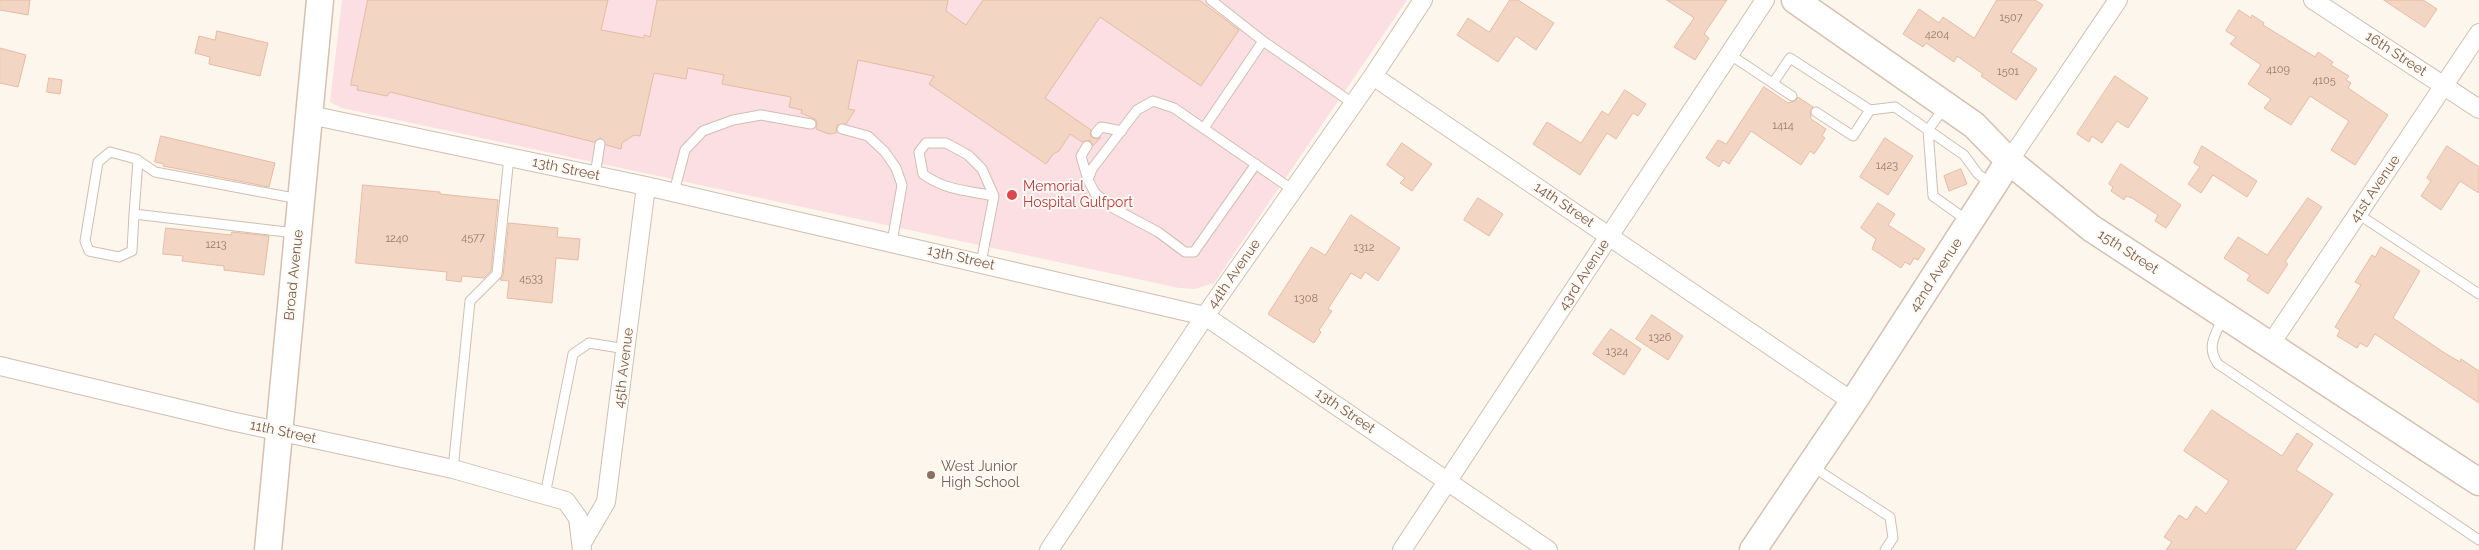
<!DOCTYPE html>
<html>
<head>
<meta charset="utf-8">
<style>
  body { margin:0 }
  canvas { display:block; background:#fdf6ec }
</style>
</head>
<body>
<canvas width="2479" height="550"></canvas>
<script>
const context = document.querySelector('canvas').getContext('2d');
context.lineJoin = 'round';
function fillPath(path, color) { context.fillStyle = color; context.fill(path, 'evenodd'); }
function strokePath(path, color, width, dash) { context.strokeStyle = color; context.lineWidth = width; context.lineCap = dash ? 'butt' : 'round'; context.setLineDash(dash || []); context.stroke(path); }
function drawText(font, color, halo, rows, align = 'center') {
  context.font = font + ' Raleway,sans-serif'; context.lineWidth = 4; context.setLineDash([]); context.textBaseline = 'middle'; context.strokeStyle = halo; context.fillStyle = color; for (const [text, x, y, turn = 0] of rows) {
    context.save(); context.translate(x, y); context.rotate((+turn || 0) * Math.PI / 180); context.textAlign = isNaN(turn) ? turn : align; if (halo) context.strokeText(text, 0, 0); context.fillText(text, 0, 0); context.restore();
  }
}
const medical = new Path2D(`
  M342,0H1407L1214,283L1195,289L1179,288L342,108L330,102Z`);
const building = new Path2D(`
  M0,0H30L28,15L0,10Z
  M368,0H608L601,30L644,38V35L650,37L657,0H948L946,11L966,25L983,0H1199L1239,30L1201,86L1100,17L1045,98L1091,130L1090,135L1092,138L1098,139L1101,137L1093,146L1090,140L1082,142L1070,134L1059,151L1053,154L1046,164L929,84L934,76L858,60L848,109L855,110L846,124L837,125L836,133L829,134L816,129L817,122L815,119L801,113L802,110L789,107L791,97L722,84L724,75L688,68L686,79L654,73L640,136L634,135L622,143L621,149L606,145L601,138L594,142L390,92L387,96L357,90L358,86L351,85Z
  M1510,0H1518L1554,23L1536,50L1516,36L1498,62L1457,35L1468,18L1489,32Z
  M1667,0H1727L1704,34L1709,38L1695,60L1674,47L1694,18Z
  M1997,0H2035L2043,5L2011,52L2037,69L2016,100L1981,76L1983,74L1957,56L1954,62L1926,43L1923,47L1903,34L1919,9L1939,23L1943,17L1974,38Z
  M2384,0H2423L2437,9L2425,27Z
  M2239,10L2251,18L2252,15L2264,23L2263,25L2315,57L2318,52L2333,62L2331,65L2349,76L2346,80L2351,83L2348,88L2388,115L2355,165L2331,150L2349,121L2310,96L2291,125L2264,108L2271,99L2248,84L2261,65L2230,44L2236,37L2226,31Z
  M217,31L268,43L260,76L209,64L210,57L195,53L199,36L215,40Z
  M0,48L26,55L18,87L0,83Z
  M2115,76L2148,98L2128,128L2117,121L2102,143L2092,136L2089,142L2077,134Z
  M49,78L62,80L60,94L47,92Z
  M1764,87L1788,103L1795,101L1798,97L1813,107L1810,111L1811,119L1826,129L1822,136L1825,138L1814,154L1810,151L1801,165L1751,131L1729,164L1723,160L1719,167L1706,158L1718,140L1726,144Z
  M1625,90L1646,104L1638,116L1633,113L1616,139L1607,133L1580,175L1533,144L1547,122L1581,143L1602,111L1608,115Z
  M161,136L275,163L269,187L163,166L164,164L155,162Z
  M1885,138L1913,156L1888,195L1860,177Z
  M1402,143L1432,164L1412,191L1400,183L1405,178L1387,165Z
  M2202,146L2257,181L2247,197L2213,175L2201,193L2188,184L2200,167L2194,163Z
  M2447,146L2479,167V193L2460,181L2441,210L2421,196L2431,181L2427,178Z
  M2121,164L2181,205L2166,228L2155,221L2158,215L2132,198L2126,196L2124,200L2111,191L2113,187L2109,184Z
  M1961,169L1967,184L1949,191L1944,176Z
  M363,185L440,192V194L498,200L491,271L484,278L462,276L461,282L446,280L447,272L356,263Z
  M1478,198L1503,214L1489,236L1464,220Z
  M2308,198L2322,207L2285,262L2288,264L2268,294L2247,280L2250,275L2224,258L2238,237L2267,255Z
  M1878,203L1895,214L1888,225L1925,249L1918,260L1914,258L1910,265L1905,262L1901,268L1872,249L1876,239L1861,228Z
  M1351,215L1400,248L1378,281L1365,272L1361,279L1351,273L1328,309L1332,311L1319,330L1321,332L1314,343L1268,314L1311,247L1325,255Z
  M509,223L558,228L557,237L580,239L578,260L556,258L552,303L507,298L509,281L500,280L503,275Z
  M166,228L231,235L232,232L269,236L264,275L224,270V266L182,261L183,256L163,254Z
  M2381,247L2420,271L2393,318L2443,352L2460,362L2461,359L2479,371V403L2375,334L2367,347L2360,343L2357,348L2337,336L2340,330L2335,327L2361,285L2355,282L2372,255L2375,257Z
  M1652,315L1683,336L1668,360L1636,339Z
  M1611,329L1641,349L1624,375L1593,354Z
  M2212,410L2282,456L2297,433L2313,444L2296,470L2333,494L2295,550H2166L2172,542L2164,537L2179,515L2187,520L2196,506L2206,514L2229,481L2184,451Z`);
const lane = new Path2D(`
  M1211,0L1263,41
  M1729,54L1792,96
  M1773,83L1790,58L1870,110L1895,107L1928,130L1945,107
  M1816,112L1853,136L1870,110
  M1204,128L1263,41L1354,104
  M842,129L868,136L885,152L896,168L902,185L892,242
  M1928,130L1933,196L1968,221
  M1928,130L1964,155L1978,174L1992,185
  M1096,133L1101,127L1122,131
  M1087,146L1081,156L1088,180
  M1256,164L1194,252H1185L1158,232L1113,208L1095,193L1088,180L1092,169L1137,110L1153,101L1174,108L1293,190
  M595,175L600,144
  M674,192L685,150L703,131L733,120L761,115L811,124
  M134,214L138,160
  M2358,214L2479,294
  M295,233L134,214L132,251L119,257L89,251L85,241L98,162L110,152L136,159L155,172L299,199
  M981,263L994,196L982,169L968,155L946,143H926L919,152L923,174C944,190 969,191 994,196
  M2223,318C2215,335 2206,347 2218,364L2479,540
  M1813,467L1890,517L1893,538L1885,550
  M453,469L470,301L497,274L509,157
  M545,495L573,354L589,343L626,349`);
const street = new Path2D(`
  M2313,0L2479,109
  M1373,76L1853,402
  M310,115L646,186L1205,316L1548,550
  M2009,161L2118,0
  M2270,345L2479,33
  M0,366L231,421L453,469L566,501L578,518L582,550
  M582,543L606,502L646,186
  M1049,550L1205,316L1373,76L1423,0
  M1402,550L1765,0`);
const secondary = new Path2D(`
  M1795,0L1974,125L2009,161L2091,228L2479,482
  M268,550L320,0
  M1753,550L1853,402L2009,161`);
const markers = [
  [1012,195,6,"#e0444e"],
  [931,475,5,"#8d6e63"]
];
const numberNames = [
  ["1507",2011,18],
  ["4204",1937,35],
  ["4109",2278,70],
  ["1501",2008,72],
  ["4105",2324,81],
  ["1414",1783,126],
  ["1423",1887,166],
  ["4577",473,238],
  ["1240",397,239],
  ["1213",216,245],
  ["1312",1364,248],
  ["4533",531,279],
  ["1308",1306,299],
  ["1326",1660,338],
  ["1324",1617,352]
];
const streetNames = [
  ["16th Street",2396,54,33],
  ["13th Street",566,169,12],
  ["41st Avenue",2375,189,-56],
  ["14th Street",1564,205,34],
  ["15th Street",2128,252,33],
  ["13th Street",961,258,13],
  ["44th Avenue",1234,274,-55],
  ["Broad Avenue",294,275,-84],
  ["43rd Avenue",1584,275,-57],
  ["42nd Avenue",1936,275,-57],
  ["45th Avenue",624,368,-83],
  ["13th Street",1345,411,34],
  ["11th Street",283,432,12]
];
const healthNames = [
  ["Memorial",1023,187],
  ["Hospital Gulfport",1023,203]
];
const educationNames = [
  ["West Junior",941,467],
  ["High School",941,483]
];
fillPath(medical, '#fbdfe3');
fillPath(building, '#f3d5c3');
strokePath(building, '#e6bba3', 1);
strokePath(lane, '#d1beb0', 11);
strokePath(street, '#d1beb0', 20);
strokePath(secondary, '#d6c0b0', 29);
strokePath(lane, '#fff', 9);
strokePath(street, '#fff', 18);
strokePath(secondary, '#fff', 26);
for (const [x, y, r, color] of markers) { const dot = new Path2D(); dot.arc(x, y, r, 0, 2 * Math.PI); context.fillStyle = color; context.fill(dot); strokePath(dot, '#fffaf3', 2); }
drawText('11px', '#987a6a', null, numberNames);
drawText('14px', '#7a5c4d', '#fffaf3', streetNames);
drawText('14px', '#be3a42', '#fffaf3', healthNames, 'left');
drawText('14px', '#785e54', '#fffaf3', educationNames, 'left');
</script>
</body>
</html>
